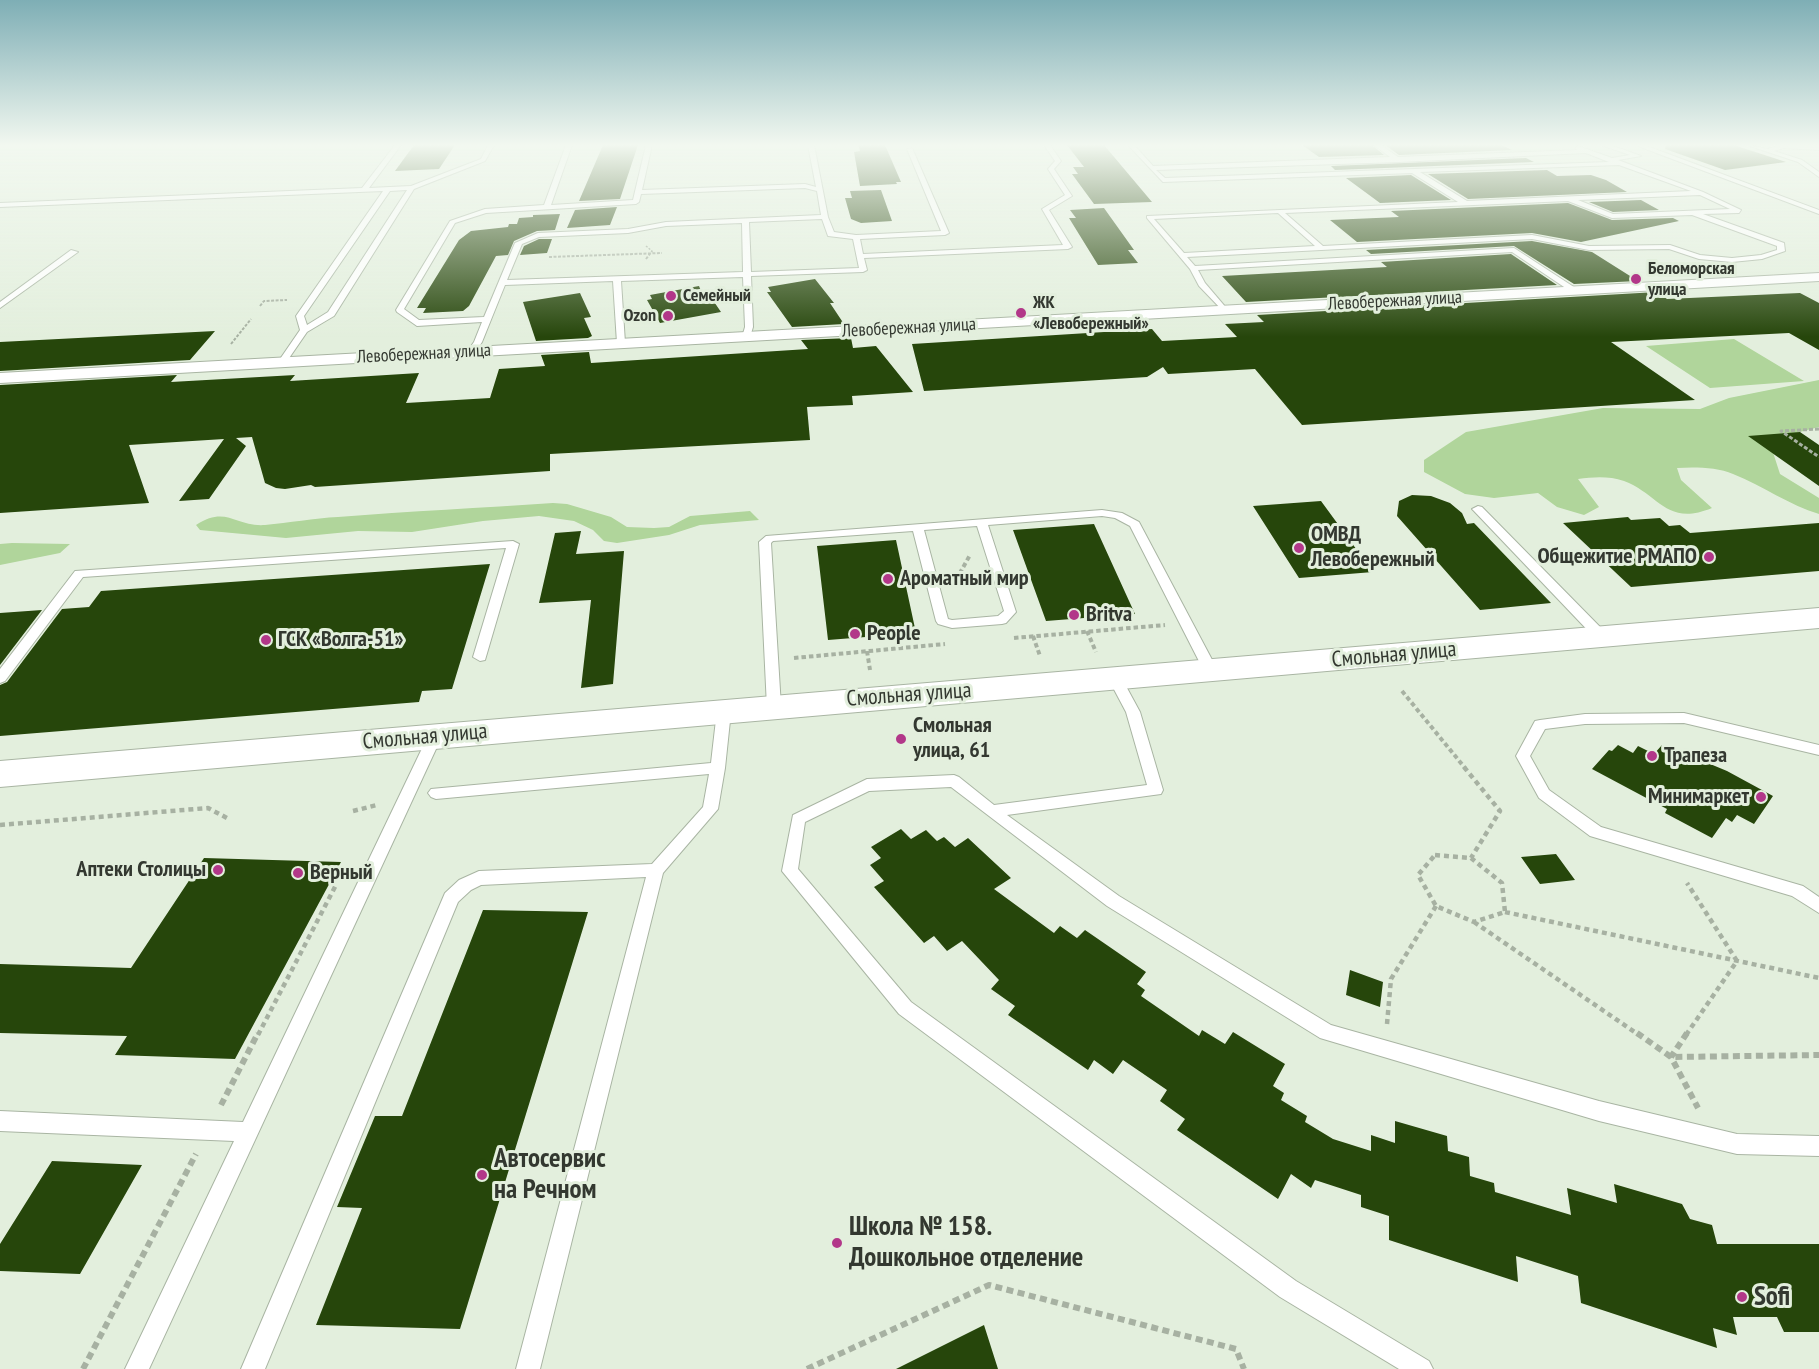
<!DOCTYPE html>
<html>
<head>
<meta charset="utf-8">
<style>
  body { margin:0 }
  canvas { display:block; background:#e3efdd }
</style>
</head>
<body>
<canvas width="1819" height="1369"></canvas>
<script>
const context = document.querySelector('canvas').getContext('2d');
context.lineJoin = 'round';
function fillPath(path, color) { context.fillStyle = color; context.fill(path, 'evenodd'); }
function strokePath(path, color, width, dash) { context.strokeStyle = color; context.lineWidth = width; context.lineCap = dash ? 'butt' : 'round'; context.setLineDash(dash || []); context.stroke(path); }
function drawText(font, color, halo, rows, align = 'center') {
  context.font = font + ' "PT Sans Narrow",sans-serif'; context.lineWidth = 6; context.setLineDash([]); context.textBaseline = 'middle'; context.strokeStyle = halo; context.fillStyle = color; for (const [text, x, y, turn = 0] of rows) {
    context.save(); context.translate(x, y); context.rotate((+turn || 0) * Math.PI / 180); context.textAlign = isNaN(turn) ? turn : align; if (halo) context.strokeText(text, 0, 0); context.fillText(text, 0, 0); context.restore();
  }
}
const green = new Path2D(`
  M1734,339L1804,381L1710,388L1646,346Z
  M1819,380V427L1769,440L1780,474L1819,498V514C1789,505 1763,486 1733,474C1717,467 1694,467 1677,468L1681,480L1712,508C1666,527 1659,494 1624,481C1609,476 1594,477 1578,479L1599,507L1584,515L1557,507L1538,493L1494,498L1465,494L1424,472V460L1466,432L1603,408L1700,409L1729,398Z
  M553,503L567,504L611,517L627,527L654,528L669,527L690,516L750,511L759,520L700,525L669,535L617,543L604,541L593,530L574,521L539,516L483,521L412,532L358,531L286,538L200,530L196,525C227,505 234,527 265,525C289,523 314,518 338,517C410,511 482,508 553,503Z
  M12,543L70,544L60,553L0,565V544Z`);
const building = new Path2D(`
  M414,145H455L439,169L395,171Z
  M603,145H638L620,199L579,201Z
  M858,145H885L901,182H896L897,184L860,186L854,152L860,151Z
  M1067,145H1104L1152,202L1094,204L1072,174H1078L1073,167H1084Z
  M1302,145H1372L1384,155L1319,157Z
  M1385,145H1502L1512,150L1399,155Z
  M1666,145H1734L1786,162L1725,170L1665,149Z
  M1526,158L1534,162L1335,170L1331,166Z
  M1547,170L1557,176L1591,175L1606,180L1627,192L1468,199L1428,174Z
  M1411,175L1451,200L1380,203L1346,178Z
  M881,190L892,221L861,223L851,219L845,198H852L850,191Z
  M1641,200L1659,210L1613,212L1589,202Z
  M1568,203L1612,220L1673,218L1679,221L1581,242L1532,233L1357,242L1330,220L1399,217L1391,211Z
  M617,207L610,225L567,228L575,210Z
  M1104,208L1134,250H1128L1138,263L1098,265L1069,218H1076L1070,210Z
  M560,214L555,230L537,231L514,241L508,255L496,256L469,306L463,311L423,313L426,308H417L459,240L471,231L508,227L509,224H517L519,218L533,217V215Z
  M539,239H552L547,253L520,255L524,246Z
  M1532,241L1592,252L1638,281L1574,284L1514,246L1371,254L1366,250Z
  M1511,254L1557,285L1246,302L1222,276L1387,267L1381,262Z
  M815,279L834,303H830L844,324L792,327L767,292H771L768,287Z
  M699,286L701,291L706,290L721,312L660,323L647,300L652,299L650,295Z
  M1657,292L1667,299L1800,293L1819,303V350L1789,333L1611,342L1695,400L1302,425L1255,369L1168,374L1163,367L1147,377L924,391L912,344L1152,329L1162,341L1237,337L1225,324L1264,322L1257,315Z
  M580,293L591,317L584,318L592,336L588,338L536,341L523,302Z
  M215,331L190,360L0,371V342Z
  M851,338L853,348L876,346L913,392L852,396L853,405L807,407L810,440L550,454V471L315,487L311,485L285,489L276,488L265,483L252,437L236,438L246,446L209,499L179,501L224,439L129,445L149,503L0,513V385L177,375L171,382L295,375L290,381L419,373L406,403L490,398L499,369L545,366L541,355L589,352L591,363L808,349L801,340Z
  M1800,432L1819,445V486L1748,436Z
  M1412,495L1431,496L1450,503L1462,513L1467,524L1474,523L1551,603L1480,610L1397,516L1399,501Z
  M1321,501L1373,572L1299,578L1253,506Z
  M1628,517L1631,520L1660,518L1669,526L1680,525L1690,533L1819,523V571L1631,587L1563,523Z
  M1094,524L1135,614L1046,621L1013,530Z
  M581,531L576,554L624,551L613,684L581,688L591,600L539,603L555,533Z
  M896,540L916,633L828,640L817,546Z
  M490,564L452,689L422,691L419,702L0,736V685L7,682L62,609L89,607L101,591Z
  M42,610L0,665V613Z
  M1618,745L1633,753L1638,746L1654,754L1662,745L1700,765L1703,761L1727,771L1773,796L1754,824L1737,815L1732,822L1726,818L1712,838L1665,813L1667,809L1592,769L1609,750L1612,751Z
  M901,829L911,839L926,830L937,841L944,837L955,847L968,838L1011,878L994,889L1054,933L1060,926L1077,938L1085,930L1146,972L1137,984L1145,990L1141,996L1199,1036L1202,1030L1225,1044L1233,1032L1285,1064L1273,1086L1284,1093L1281,1100L1307,1116L1305,1122L1333,1139L1371,1151V1135L1395,1143V1121L1447,1136L1448,1151L1469,1157L1470,1176L1494,1183L1495,1192L1571,1215L1567,1188L1617,1203L1614,1184L1682,1204L1690,1219L1712,1225L1717,1244H1819V1332H1784L1777,1317H1733L1737,1335L1713,1328L1717,1348L1581,1303L1578,1276L1516,1256L1518,1282L1389,1240V1216L1361,1207V1195L1315,1180L1311,1188L1291,1174L1278,1199L1177,1130L1185,1119L1160,1101L1167,1090L1123,1060L1113,1074L1094,1060L1088,1070L1008,1015L1015,1006L991,989L999,980L962,941L947,951L934,936L924,943L874,887L884,881L870,865L881,858L871,847Z
  M1556,854L1575,880L1540,884L1521,857Z
  M204,858L341,862L235,1059L115,1055L127,1036L0,1033V964L131,968Z
  M483,910L588,912L460,1329L316,1325L362,1208L337,1207L375,1116H402Z
  M1350,970L1383,982L1380,1007L1346,995Z
  M52,1161L142,1165L80,1274L0,1271V1244Z
  M984,1325L998,1369H896Z`);
const pathFar5 = new Path2D(`
  M646,246L652,251L651,253`);
const pathFar4 = new Path2D(`
  M549,257L662,253
  M646,259L652,251
  M260,306L264,301L287,300
  M231,344L251,319`);
const pathFar3 = new Path2D(`
  M1819,429L1781,431L1819,457`);
const pathFar2 = new Path2D(`
  M956,580L970,555
  M953,581L978,579
  M1087,631L1096,652
  M1033,636L1040,656
  M1014,638L1165,625
  M867,651L870,670
  M794,658L945,644
  M1402,691L1465,768`);
const pathFar1 = new Path2D(`
  M1464,767L1500,811L1471,858
  M353,811L377,805
  M0,825L208,808L227,818
  M1435,855L1471,858L1502,883L1505,912L1474,922L1436,906L1418,875Z
  M1505,912L1819,978
  M1474,922L1639,1035
  M1387,1024L1391,979L1436,906
  M258,1035L336,885
  M1686,1035L1737,961L1687,883`);
const path = new Path2D(`
  M1637,1033L1671,1057L1819,1055
  M1687,1033L1671,1057L1698,1108
  M221,1105L258,1033
  M83,1369L196,1154
  M807,1369L989,1285L1236,1349L1244,1369`);
const service = new Path2D(`
  M395,145H401L369,188L411,186L481,159L488,145H494L485,161L414,189L334,316L307,332L285,364L282,365L278,362L300,330L296,316L383,191L0,207V203L362,188ZM407,190L328,312L307,325L304,316L390,191Z
  M566,145H572L551,205L633,200L646,145H652L642,190L805,184L816,187L808,145H814L828,217L834,232L856,235L941,231L907,149L912,148L949,233L945,235L860,239L863,254L1063,245L1042,209L1065,195L1048,169L1055,161L1044,145H1050L1061,161L1054,169L1072,196L1049,210L1072,247L1068,249L864,258L867,270L863,272L751,276L753,327L750,337L746,340L742,337L745,327L743,277L621,281L625,343L621,346L617,343L613,281L505,285L482,342L474,354L471,355L467,352L474,342L482,322L417,326L397,312L396,310L450,221L485,209L544,205ZM805,188L817,191L821,215L666,222L628,229L538,233L515,243L484,317L419,320L404,309L455,223L486,213L636,204L639,202L641,194ZM822,219L828,236L853,239L859,268L751,272L749,222ZM742,223L743,272L507,280L522,244L539,237L628,233L666,226Z
  M1128,145H1134L1153,166L1390,157L1374,145H1381L1398,157L1577,150L1575,148L1578,146L1612,158L1630,155L1601,145H1610L1641,156L1618,160L1703,192L1741,210L1739,213L1703,214L1784,243L1785,251L1762,259L1732,262L1699,259L1669,249L1589,250L1532,239L1187,257L1195,266L1514,248L1580,291L1573,293L1512,252L1198,270L1205,283L1228,310L1224,312L1199,286L1190,269L1147,218V216L1458,202L1412,173L1163,182ZM1586,153L1609,162L1165,178L1156,170L1399,162ZM1619,165L1691,191L1467,201L1420,172ZM1700,195L1730,209L1613,214L1578,200ZM1568,201L1612,218L1692,215L1777,246V250L1761,255L1732,258L1700,255L1670,245L1589,246L1532,235L1323,246L1285,213ZM1278,213L1315,246L1184,253L1154,219Z
  M1635,145H1644L1819,210V214Z
  M1747,145L1768,149L1780,145L1819,146V150L1783,148L1774,151L1802,160L1819,172V177L1798,162Z
  M71,250L78,252L0,308V302Z
  M1478,506L1482,507L1606,633L1607,636L1606,639H1596L1474,511L1472,509Z
  M1102,510L1122,513L1139,522L1218,671L1216,674H1206L1204,671L1130,526L1115,518L1102,516L988,525L1016,612L1006,623L1002,624L952,628L938,624L936,621L913,531L773,541L771,543L781,707L779,710H769L767,707L759,542L766,536ZM977,526L1004,611L998,616L952,620L948,619L924,530Z
  M513,541L519,544L485,660L480,661L473,657L506,548L83,577L5,681L0,683V669L75,571Z
  M1116,675L1121,677L1140,712L1163,790L1161,794L1007,815L1119,896L1331,1025L1599,1101L1737,1134L1819,1136V1156L1737,1154L1599,1121L1320,1038L1107,906L951,787L869,791L805,822L798,869L911,1002L1296,1281L1429,1361L1433,1369H1399L1280,1297L899,1014L782,871L793,815L867,779L954,775L959,777L994,805L1147,785L1126,712L1109,680Z
  M724,706L731,711L725,768L718,809L663,873L540,1369H516L646,877L481,885L471,890L458,902L265,1369H241L445,893L459,880L479,871L652,864L703,807L709,774L436,799L431,797L428,793L431,789L711,763L717,711Z
  M1684,713L1819,745V755L1684,723L1585,724L1545,729L1530,756L1549,790L1601,827L1803,886L1819,897V913L1792,896L1590,836L1539,798L1516,756L1535,721L1540,720L1585,714Z
  M435,731L440,732L442,736L149,1369H125L234,1141L0,1131V1111L243,1122L428,736L430,732Z`);
const minor = new Path2D(`
  M1819,273V281L0,383V373Z`);
const tertiary = new Path2D(`
  M1819,608V628L0,787V761Z`);
const markers = [
  [1636,279,6,"#b23789"],
  [671,296,6,"#b23789"],
  [1021,313,6,"#b23789"],
  [668,316,6,"#b23789"],
  [1299,548,6,"#b23789"],
  [1709,557,6,"#b23789"],
  [888,579,6,"#b23789"],
  [1074,615,6,"#b23789"],
  [855,634,6,"#b23789"],
  [266,640,6,"#b23789"],
  [901,739,6,"#b23789"],
  [1652,756,6,"#b23789"],
  [1761,797,6,"#b23789"],
  [218,870,6,"#b23789"],
  [298,873,6,"#b23789"],
  [482,1175,6,"#b23789"],
  [837,1243,6,"#b23789"],
  [1742,1297,6,"#b23789"]
];
const farPoinames = [
  ["Беломорская",1648,269],
  ["улица",1648,290],
  ["Семейный",683,296],
  ["ЖК",1033,303],
  ["«Левобережный»",1033,324],
  ["Ozon",656,316,"right"]
];
const farStreetnames = [
  ["Левобережная улица",1395,301,-3],
  ["Левобережная улица",909,328,-3],
  ["Левобережная улица",424,354,-3]
];
const poiNames = [
  ["ОМВД",1311,535],
  ["Левобережный",1311,560],
  ["Общежитие РМАПО",1697,557,"right"],
  ["Ароматный мир",900,579],
  ["Britva",1086,615],
  ["People",867,634],
  ["ГСК «Волга-51»",278,640],
  ["Смольная",913,726],
  ["улица, 61",913,751],
  ["Трапеза",1664,756],
  ["Минимаркет",1749,797,"right"],
  ["Аптеки Столицы",206,870,"right"],
  ["Верный",310,873]
];
const streetNames = [
  ["Смольная улица",1394,655,-5],
  ["Смольная улица",909,695,-4],
  ["Смольная улица",425,737,-5]
];
const nearPoinames = [
  ["Автосервис",494,1159],
  ["на Речном",494,1190],
  ["Школа № 158.",849,1227],
  ["Дошкольное отделение",849,1258],
  ["Sofi",1754,1297]
];
fillPath(green, '#b0d59b');
fillPath(building, '#26460b');
strokePath(service, '#a9b5a3', 2);
strokePath(minor, '#a9b5a3', 2);
strokePath(tertiary, '#a9b5a3', 2);
strokePath(pathFar5, '#a7b1a2', 1.5, [2, 1.5]);
strokePath(pathFar4, '#a7b1a2', 2, [3, 1.5]);
strokePath(pathFar3, '#a7b1a2', 3, [4, 2]);
strokePath(pathFar2, '#a7b1a2', 4, [4.5, 3]);
strokePath(pathFar1, '#a7b1a2', 4.5, [5, 4]);
strokePath(path, '#a7b1a2', 6, [7, 4.5]);
fillPath(service, '#fff');
fillPath(minor, '#fff');
fillPath(tertiary, '#fff');
const sky = context.createLinearGradient(0, 0, 0, 337);
sky.addColorStop(0, '#7eaeb5');
sky.addColorStop(0.43, '#f2f8f0');
sky.addColorStop(1, '#f2f8f000');
context.fillStyle = sky;
context.fillRect(0, 0, 1819, 337);
for (const [x, y, r, color] of markers) { const dot = new Path2D(); dot.arc(x, y, r, 0, 2 * Math.PI); context.fillStyle = color; context.fill(dot); strokePath(dot, '#e3efdd', 2); }
drawText('bold 18px', '#333830', '#e3efdd', farPoinames, 'left');
drawText('18px', '#333830', '#e3efdd', farStreetnames);
drawText('bold 22px', '#333830', '#e3efdd', poiNames, 'left');
drawText('22px', '#333830', '#e3efdd', streetNames);
drawText('bold 27px', '#333830', '#e3efdd', nearPoinames, 'left');
</script>
</body>
</html>
